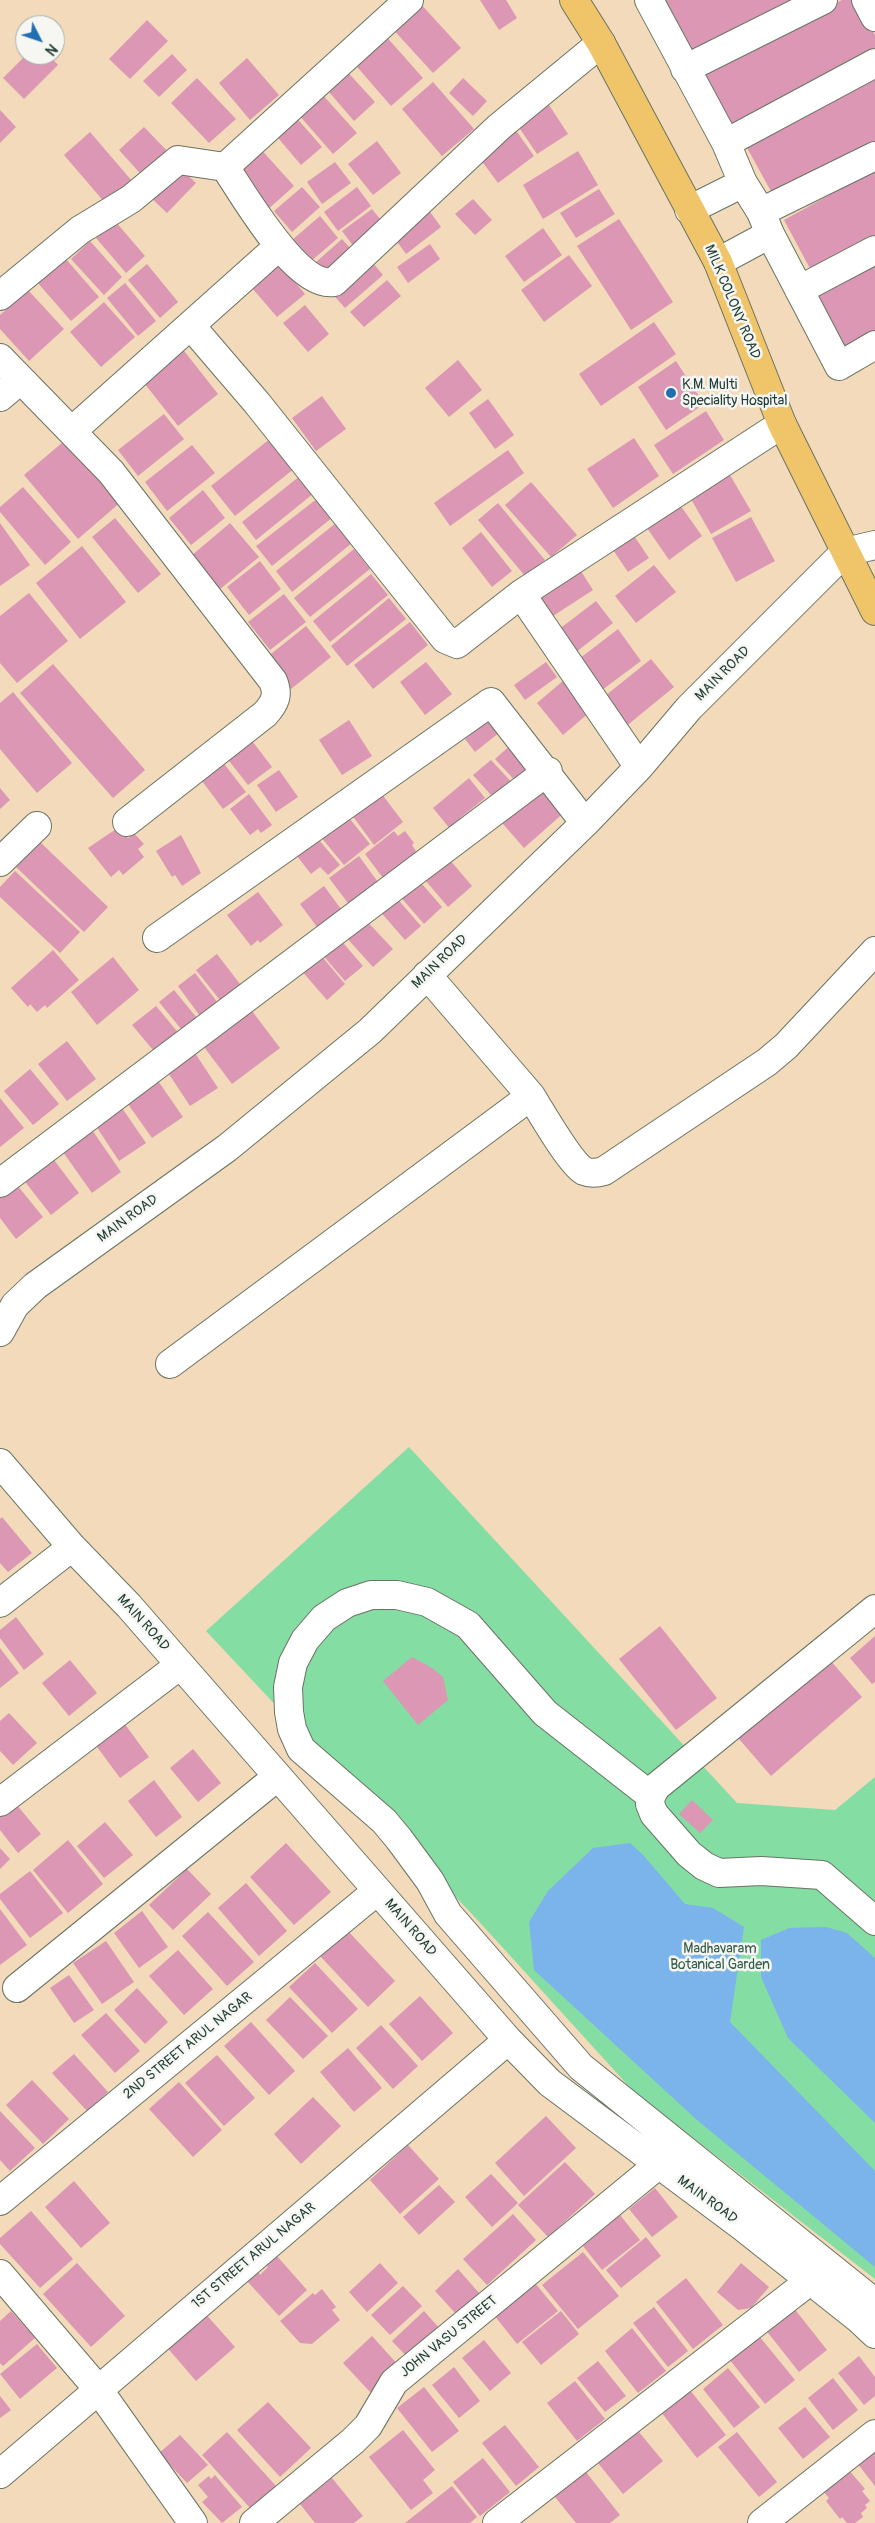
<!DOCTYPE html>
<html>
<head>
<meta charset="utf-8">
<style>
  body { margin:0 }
  #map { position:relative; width:875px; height:2523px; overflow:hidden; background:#f3dabb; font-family:Pangolin,sans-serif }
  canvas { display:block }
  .north { position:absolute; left:15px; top:15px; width:50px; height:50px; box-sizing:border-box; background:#f6f6f2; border:1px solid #a0aca6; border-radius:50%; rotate:131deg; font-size:14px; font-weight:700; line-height:20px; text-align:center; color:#1f3d34 }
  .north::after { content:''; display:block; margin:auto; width:18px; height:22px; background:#1f6fb2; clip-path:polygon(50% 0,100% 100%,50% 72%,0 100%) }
</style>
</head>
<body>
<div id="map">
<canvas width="875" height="2523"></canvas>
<div class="north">N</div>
</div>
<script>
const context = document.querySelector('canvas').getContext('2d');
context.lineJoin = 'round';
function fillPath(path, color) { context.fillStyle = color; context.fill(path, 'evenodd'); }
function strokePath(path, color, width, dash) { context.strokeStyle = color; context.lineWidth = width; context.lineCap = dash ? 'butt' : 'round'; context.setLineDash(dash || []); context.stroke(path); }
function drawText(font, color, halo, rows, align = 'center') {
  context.font = font + ' Pangolin,sans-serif'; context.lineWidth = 5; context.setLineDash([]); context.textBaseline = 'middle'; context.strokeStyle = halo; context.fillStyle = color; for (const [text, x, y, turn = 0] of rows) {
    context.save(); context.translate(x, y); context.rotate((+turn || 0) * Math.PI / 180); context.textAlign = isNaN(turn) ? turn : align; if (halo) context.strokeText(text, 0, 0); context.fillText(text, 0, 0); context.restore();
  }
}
const green = new Path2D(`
  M409,1447L737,1803L835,1810L875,1777V2279L634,2092L484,1927L206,1631Z`);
const water = new Path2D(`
  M630,1843L643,1855L685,1904L713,1908L744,1927L730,2022L875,2171V2267L697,2120L534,1970L529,1922L548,1891L593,1848Z
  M826,1927L847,1933L875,1958V2123L788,2038L761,1977V1940L789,1928Z`);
const building = new Path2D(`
  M480,0H506L517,18L499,30Z
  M666,0H797L692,58L661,3Z
  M842,0H856L875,35V54L736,131L705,75Z
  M418,1L461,48L433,73L390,26Z
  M147,20L168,41L130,79L109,59Z
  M383,33L423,78L391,106L352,61Z
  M172,54L187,70L159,97L143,81Z
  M26,55H49L58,65L24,99L3,78Z
  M247,58L279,95L250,120L219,83Z
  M343,67L375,102L354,121L323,85Z
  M875,74V148L777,202L746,146Z
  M197,78L236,119L209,143L171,103Z
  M463,78L487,101L473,116L449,93Z
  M433,82L474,129L442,156L402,109Z
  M321,93L357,133L333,154L298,114Z
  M547,102L568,134L537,154L516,123Z
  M0,110L16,127L0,143Z
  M294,115L322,147L301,165L273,132Z
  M144,127L174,158L148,182L119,150Z
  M515,129L534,156L498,183L478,156Z
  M90,132L132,181L106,204L64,155Z
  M377,141L401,173L373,195L348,164Z
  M258,146L294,186L266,211L230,171Z
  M578,151L598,185L543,219L523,185Z
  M335,162L351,183L322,204L307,182Z
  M177,165L196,183L167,213L148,195Z
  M875,170V242L814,276L784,220Z
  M302,187L320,207L292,232L274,211Z
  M357,187L371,206L338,231L324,212Z
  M599,189L615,214L576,238L560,213Z
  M473,199L492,220L475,235L455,214Z
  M425,205L441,227L406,254L390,232Z
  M372,209L384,224L354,247L342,231Z
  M320,216L338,238L310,262L292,240Z
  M619,219L673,302L631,330L577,246Z
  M115,221L145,256L126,273L96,238Z
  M543,228L562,255L524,282L505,256Z
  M342,239L357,256L329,280L315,263Z
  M90,241L122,277L104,295L71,259Z
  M430,244L440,259L408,283L397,267Z
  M569,255L592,286L544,322L521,290Z
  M274,257L305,294L277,317L246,281Z
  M368,257L383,275L345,308L330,291Z
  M65,258L99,297L71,321L37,282Z
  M875,260V332L840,352L809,296Z
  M147,264L178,302L160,318L128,280Z
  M387,280L401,296L364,327L350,312Z
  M125,283L156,321L138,336L107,298Z
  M28,290L64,329L29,361L0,329V315Z
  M104,302L135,337L101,367L70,332Z
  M305,305L329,334L308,352L283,323Z
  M654,322L676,354L601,406L579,374Z
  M181,347L218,394L178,426L141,379Z
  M458,360L482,390L449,417L425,388Z
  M676,361L704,404L666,430L638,387Z
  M322,396L346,429L316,451L292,418Z
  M488,399L514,435L495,449L469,413Z
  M706,411L724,440L673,474L654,445Z
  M164,414L184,439L138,476L118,450Z
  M69,437L122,501L78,539L24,475Z
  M271,438L295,468L235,516L211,486Z
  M634,438L659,476L613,508L587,469Z
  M192,445L215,473L167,511L145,482Z
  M508,450L524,473L450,526L434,503Z
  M727,470L751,511L711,534L687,492Z
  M300,476L314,493L256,540L242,522Z
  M531,482L577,535L551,557L505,505Z
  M23,487L71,542L45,565L0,512V507Z
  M203,490L225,518L191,545L169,518Z
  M318,498L333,517L272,566L256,546Z
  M678,502L702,536L669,560L645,525Z
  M498,503L545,560L525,576L478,520Z
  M751,517L775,561L736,582L712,538Z
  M115,518L161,574L138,593L92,537Z
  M0,523L30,565L0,586Z
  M230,523L259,557L219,590L191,556Z
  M336,523L352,543L292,592L276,571Z
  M628,527L649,558L628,572L607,541Z
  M481,532L512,571L492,587L462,548Z
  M82,546L126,602L80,639L36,583Z
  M354,549L370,569L310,617L294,598Z
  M260,561L281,589L249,615L227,587Z
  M577,565L593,590L550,618L534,593Z
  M654,565L676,592L636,623L615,596Z
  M371,574L388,595L330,642L313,621Z
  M29,593L68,641L17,683L0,663V616Z
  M284,594L306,622L270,650L248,622Z
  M389,598L406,619L347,666L331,646Z
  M596,601L613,623L575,653L558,630Z
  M410,622L428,645L373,689L354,665Z
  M306,626L331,657L291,689L266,658Z
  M618,629L641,661L602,690L579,659Z
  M651,659L674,687L624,728L600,700Z
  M426,662L452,694L425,715L400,682Z
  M546,662L557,677L525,700L514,685Z
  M53,664L145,770L113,798L20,693Z
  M564,680L590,712L563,735L537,703Z
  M13,692L72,763L37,793L0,749V703Z
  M490,719L500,732L475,752L465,739Z
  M349,720L372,756L342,775L319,740Z
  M246,733L272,767L248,785L222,752Z
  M514,742L540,769L520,786L495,759Z
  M218,756L246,792L223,809L196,773Z
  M491,760L517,788L499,804L473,775Z
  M279,770L298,797L276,812L257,785Z
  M469,778L485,798L460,818L462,820L451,830L433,808Z
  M539,779L567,810L524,848L497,817Z
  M375,785L403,822L374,845L346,807Z
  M0,788L10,800L0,809Z
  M249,794L272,825L261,833L258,829L250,835L230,809Z
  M342,809L370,844L344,865L315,830Z
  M116,829L121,830L128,838L134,833L144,844L138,849L144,857L123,875L119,870L111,877L88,848Z
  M394,831L398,836L405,831L414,843L412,845L419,856L389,886L365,854Z
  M314,834L340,865L328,875L320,867L311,874L293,851Z
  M181,835L201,873L182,886L175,875L172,877L156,851Z
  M40,842L108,907L84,932L16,867Z
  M444,853L472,886L448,907L420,874Z
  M359,856L383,889L354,911L329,878Z
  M15,871L80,932L60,953L0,897V887Z
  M416,877L442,907L424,924L398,894Z
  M324,886L344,913L320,931L300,904Z
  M258,892L283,925L260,943L258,940L251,946L227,915Z
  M394,895L421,926L405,940L378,909Z
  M363,917L393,949L373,967L344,935Z
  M338,937L363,966L345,981L320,952Z
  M53,950L79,980L47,1008L45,1005L37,1012L30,1004L28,1007L11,988Z
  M319,953L345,984L327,1000L300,969Z
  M217,954L243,988L223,1004L196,970Z
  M113,957L139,990L97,1025L71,992Z
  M195,973L218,1003L200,1016L178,986Z
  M174,990L201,1023L186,1035L159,1002Z
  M156,1006L181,1036L158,1056L132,1025Z
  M249,1007L280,1048L232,1084L201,1043Z
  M67,1041L96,1079L67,1101L38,1064Z
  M193,1050L218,1088L190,1106L165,1068Z
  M30,1069L59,1104L33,1125L4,1091Z
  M154,1075L183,1117L152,1138L123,1097Z
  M0,1098L24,1128L0,1147Z
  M118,1102L146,1143L119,1161L92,1120Z
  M88,1124L121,1172L92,1193L58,1145Z
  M48,1152L79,1193L51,1215L19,1174Z
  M13,1180L43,1217L16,1239L0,1218V1190Z
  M2,1517L32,1553L8,1572L0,1563V1519Z
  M16,1617L44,1654L24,1670L0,1638V1630Z
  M660,1626L717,1698L676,1730L619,1659Z
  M875,1636V1682L872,1684L850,1658Z
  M0,1648L19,1673L0,1688Z
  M824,1653L862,1697L771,1776L733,1732Z
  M412,1657L432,1668L443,1677L448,1700L418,1725L383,1681Z
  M70,1660L97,1693L69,1716L42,1683Z
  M9,1713L37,1743L13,1765L0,1751V1721Z
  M121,1719L149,1757L120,1778L92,1740Z
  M193,1749L221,1783L198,1802L170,1768Z
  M154,1780L182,1817L156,1837L128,1801Z
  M692,1800L713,1820L700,1833L679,1814Z
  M16,1804L41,1834L18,1853L0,1830V1817Z
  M105,1822L133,1855L104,1878L77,1846Z
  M68,1840L103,1884L68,1913L33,1870Z
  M286,1843L331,1892L294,1925L250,1877Z
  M0,1848L10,1859L0,1869Z
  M187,1869L211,1894L173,1930L149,1905Z
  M30,1871L63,1913L30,1938L0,1899V1894Z
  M246,1883L287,1931L259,1956L218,1908Z
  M0,1909L27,1945L0,1965Z
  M142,1911L168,1947L139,1968L114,1933Z
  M208,1912L254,1962L227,1986L182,1936Z
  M347,1930L395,1981L368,2007L320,1956Z
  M106,1941L134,1982L102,2004L73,1963Z
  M178,1950L213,1989L184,2015L149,1976Z
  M315,1963L358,2009L332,2033L289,1987Z
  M69,1975L94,2010L74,2023L50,1988Z
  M137,1988L168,2022L145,2044L114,2010Z
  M420,1996L453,2033L422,2061L389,2024Z
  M290,1997L328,2036L303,2059L266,2020Z
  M106,2013L140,2051L115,2073L81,2035Z
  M251,2022L295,2071L269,2095L224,2046Z
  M381,2025L418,2066L393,2089L356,2048Z
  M348,2048L382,2088L354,2112L320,2072Z
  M74,2054L108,2092L87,2111L52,2073Z
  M217,2055L255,2098L224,2126L185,2083Z
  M32,2080L69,2119L43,2144L6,2105Z
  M179,2082L222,2130L193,2157L149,2109Z
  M313,2097L341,2126L301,2164L274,2134Z
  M0,2111L35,2148L10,2171L0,2160Z
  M546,2116L576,2148L524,2196L495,2163Z
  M408,2145L439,2179L400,2214L370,2180Z
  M565,2162L595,2194L548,2237L518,2205Z
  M491,2174L518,2203L492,2227L465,2197Z
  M74,2181L110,2223L81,2248L45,2207Z
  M439,2185L455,2202L419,2235L403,2217Z
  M655,2188L678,2217L652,2237L629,2209Z
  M31,2211L73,2259L40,2288L0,2244V2238Z
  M513,2214L536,2240L487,2285L463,2259Z
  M620,2215L640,2240L602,2270L583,2246Z
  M646,2237L661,2256L621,2288L606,2270Z
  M583,2252L619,2296L578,2329L542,2285Z
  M276,2255L307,2290L279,2316L247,2281L258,2271L260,2275L268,2267L265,2265Z
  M77,2263L125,2316L91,2347L43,2294Z
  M380,2263L398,2283L367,2312L349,2292Z
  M741,2263L769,2287L751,2308L738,2310L717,2292Z
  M458,2269L480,2294L457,2315L435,2291Z
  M686,2278L723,2325L693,2349L656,2302Z
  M535,2283L558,2311L517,2344L494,2315Z
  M403,2286L422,2306L390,2335L371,2315Z
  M322,2289L336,2307L332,2310L340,2320L312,2344L300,2343L280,2321L313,2293L315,2295Z
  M654,2307L688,2351L668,2367L633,2323Z
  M793,2307L827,2350L799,2372L765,2329Z
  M11,2311L35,2338L3,2366L0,2363V2321Z
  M203,2311L235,2347L196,2381L165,2345Z
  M424,2311L441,2330L409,2359L392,2341Z
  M561,2311L579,2334L541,2365L522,2342Z
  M632,2328L666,2371L638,2393L605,2351Z
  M372,2336L400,2367L371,2393L343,2363Z
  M759,2336L795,2380L765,2404L729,2359Z
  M484,2340L511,2373L490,2391L462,2358Z
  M37,2344L57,2368L20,2399L0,2374Z
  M859,2356L875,2377V2396L864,2405L838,2373Z
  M598,2361L626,2396L605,2412L577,2378Z
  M454,2367L480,2401L459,2418L432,2385Z
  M728,2368L760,2407L734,2428L703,2389Z
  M833,2378L858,2410L833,2430L808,2398Z
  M575,2381L605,2419L577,2441L547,2403Z
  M424,2387L459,2431L432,2452L397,2408Z
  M689,2389L726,2435L697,2458L661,2412Z
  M0,2396L11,2410L0,2418Z
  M268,2402L311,2448L280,2477L237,2430Z
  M805,2407L830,2437L803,2459L778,2428Z
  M505,2425L539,2467L516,2486L482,2443Z
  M403,2430L435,2470L423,2480L433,2493L411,2510L369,2457Z
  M638,2431L663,2461L623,2494L598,2463Z
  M227,2432L276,2486L251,2509L202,2455Z
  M737,2432L777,2482L759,2497L718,2447Z
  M180,2435L208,2465L187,2483L159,2453Z
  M875,2449V2486L857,2463Z
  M483,2458L510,2492L480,2516L453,2482Z
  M582,2467L620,2515L610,2523H576L551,2492Z
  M848,2469L865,2489L862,2491L870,2501L865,2505L867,2508L861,2513L863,2517L855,2523H847L842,2517L840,2519L826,2501L829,2498L822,2490Z
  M215,2475L242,2507L222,2523L202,2502L208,2497L198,2485L209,2476L211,2479Z
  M332,2478L363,2516L354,2523H315L300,2504Z
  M452,2486L477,2517L470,2523H405Z`);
const minor = new Path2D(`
  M649,0L726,143L743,183L761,212L770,234L839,366L875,345
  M866,0L875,17
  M685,69L823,0
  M726,143L875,63
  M225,167C244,195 297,289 334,282L499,127L601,43
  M689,210L743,183
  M761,212L875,156
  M718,262L770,234
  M799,290L875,250
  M0,296L80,230L131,199L178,160L225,167L409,0
  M191,326L257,403L445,639L457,644L521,594L782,424
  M0,358L111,472L273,681C279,695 275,703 265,714L127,822
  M0,397L20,380
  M72,431L278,247
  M521,594L639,767
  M0,862L37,826
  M157,938L491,702L585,823
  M531,1096C541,1112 570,1163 584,1171C591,1174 597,1173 604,1171L767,1062L786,1046L875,951
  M0,1183L548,771
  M0,1332L15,1305L35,1286L227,1148L370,1031L585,823L639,767L689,708L845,552L875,545
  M170,1364L531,1096L427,975
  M0,1463L72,1547L129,1606L508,2040L550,2083L743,2227L859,2319L875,2334
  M0,1603L72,1547
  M875,1609L656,1787L651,1796L650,1804L654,1814L689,1854L704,1866L719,1873L761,1871L822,1875L875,1921
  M651,1796L545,1713L468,1625L427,1602L397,1595H371L347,1603L324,1618L305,1640L293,1663L288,1687L289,1712L292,1729L301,1749L384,1821L399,1839L430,1881L448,1914L581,2067L875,2303
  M0,1802L180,1665
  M17,1988L277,1777
  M0,2201L377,1891
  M0,2274L98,2389L193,2523
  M0,2474L508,2040
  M254,2523L353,2441L368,2426L394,2382L658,2165
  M497,2523L811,2280
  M762,2523L875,2434`);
const major = new Path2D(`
  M574,0L601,43L718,262L782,424L875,611`);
const markers = [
  [671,393,6,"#1f6fb2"]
];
const streetNames = [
  ["MILK COLONY ROAD",732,302,67],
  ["MAIN ROAD",723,674,-45],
  ["MAIN ROAD",440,962,-44],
  ["MAIN ROAD",128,1219,-36],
  ["MAIN ROAD",143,1623,48],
  ["MAIN ROAD",410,1928,49],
  ["2ND STREET ARUL NAGAR",188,2046,-39],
  ["MAIN ROAD",707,2200,36],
  ["1ST STREET ARUL NAGAR",254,2256,-40],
  ["JOHN VASU STREET",449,2337,-39]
];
const poiNames = [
  ["K.M. Multi",682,385],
  ["Speciality Hospital",682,401]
];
const parkNames = [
  ["Madhavaram",720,1949],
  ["Botanical Garden",720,1965]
];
fillPath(green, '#84dda3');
fillPath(water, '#7ab4eb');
fillPath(building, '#db97b3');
strokePath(minor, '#697463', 30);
strokePath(major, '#697463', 30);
strokePath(minor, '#fff', 28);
strokePath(major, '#f0c469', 28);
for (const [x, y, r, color] of markers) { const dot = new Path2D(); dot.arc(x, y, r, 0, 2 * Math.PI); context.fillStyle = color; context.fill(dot); strokePath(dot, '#f6f6f2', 2); }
drawText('14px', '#1f3d34', '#f6f6f2', streetNames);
drawText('14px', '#1f3d34', '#f6f6f2', poiNames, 'left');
drawText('14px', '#335d4a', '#f6f6f2', parkNames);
</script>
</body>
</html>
